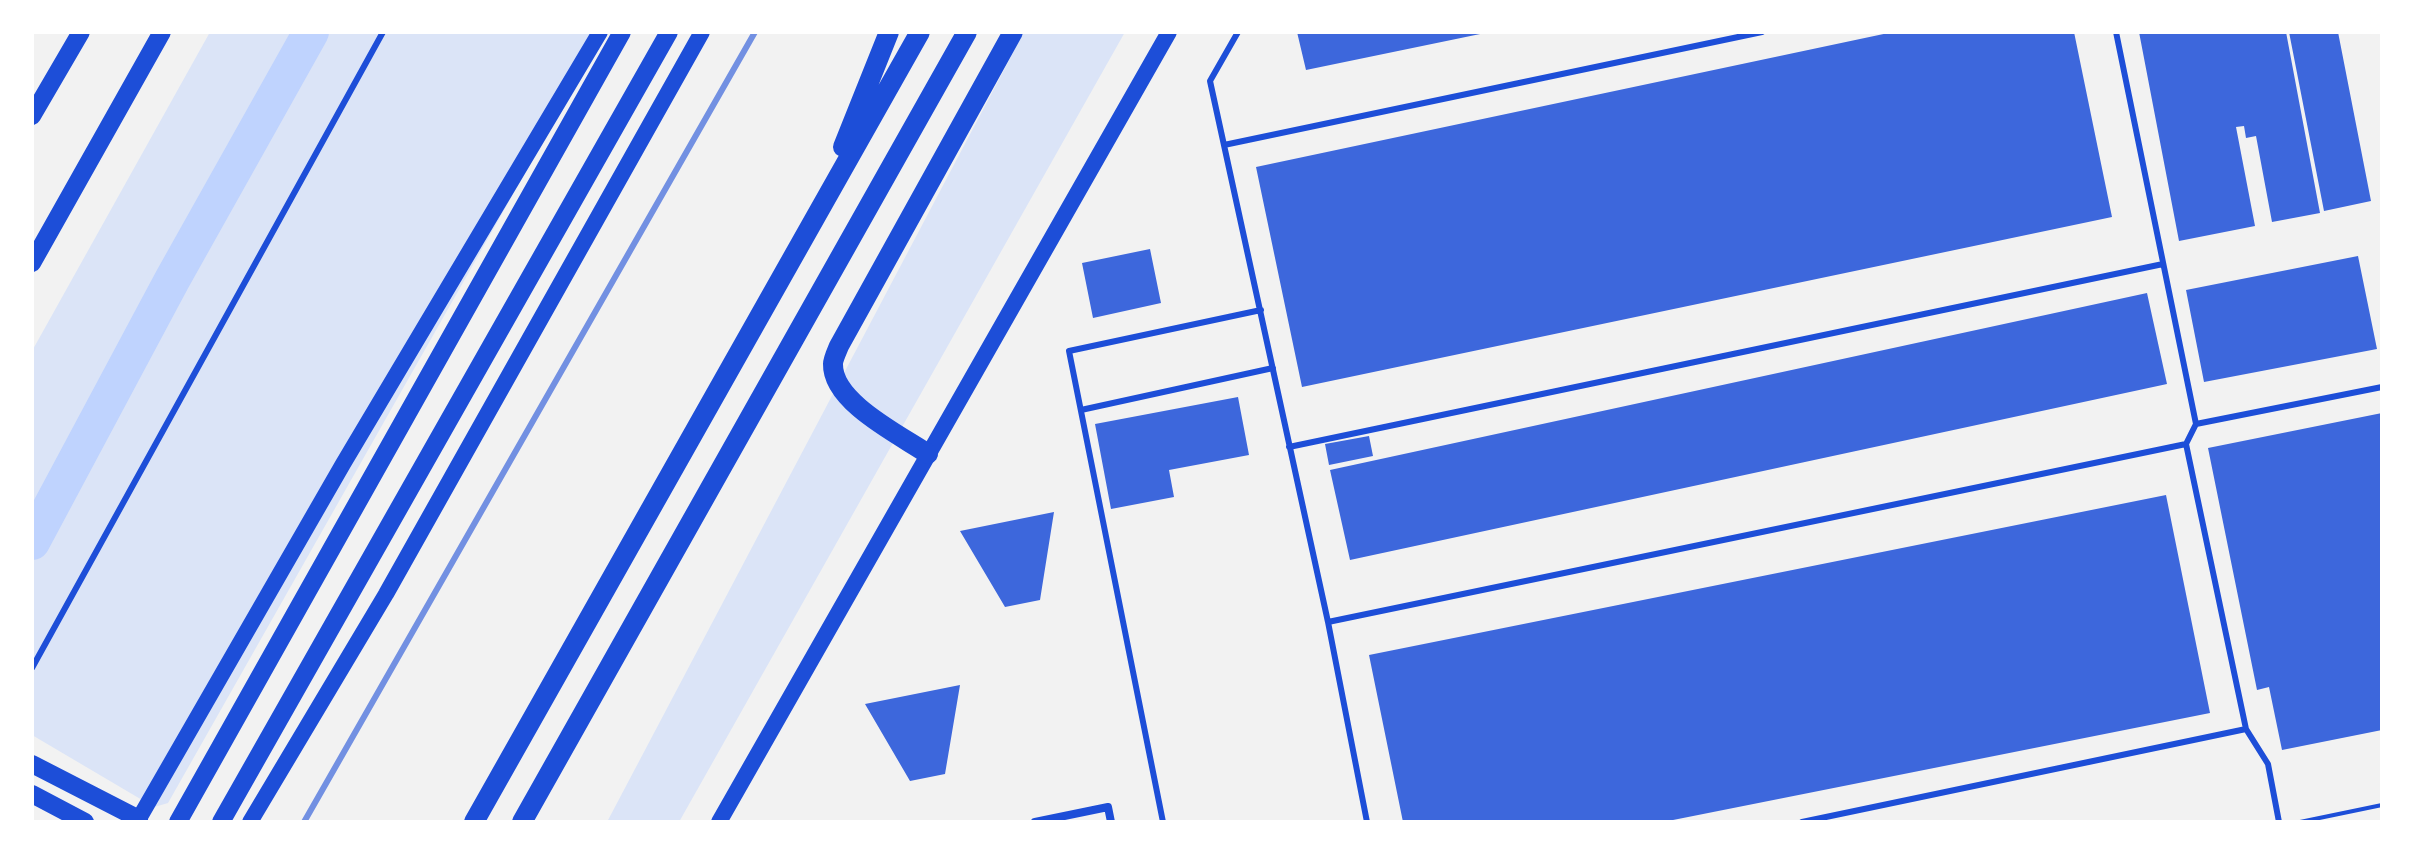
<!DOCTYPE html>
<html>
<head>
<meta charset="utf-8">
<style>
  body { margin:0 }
  #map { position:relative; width:2414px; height:854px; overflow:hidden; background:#f2f2f2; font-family:Inter,sans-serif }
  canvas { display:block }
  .frame { position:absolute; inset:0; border:34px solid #fff; pointer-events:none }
</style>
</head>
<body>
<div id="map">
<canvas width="2414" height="854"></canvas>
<div class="frame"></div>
</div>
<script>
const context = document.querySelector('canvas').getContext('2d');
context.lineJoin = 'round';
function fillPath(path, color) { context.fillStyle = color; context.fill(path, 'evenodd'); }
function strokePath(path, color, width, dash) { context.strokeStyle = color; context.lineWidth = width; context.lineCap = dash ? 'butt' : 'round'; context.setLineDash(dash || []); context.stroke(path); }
const green = new Path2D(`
  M210,32H605L168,803L154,807L32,735V351Z
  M1024,32H1125L679,822H607Z`);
const river = new Path2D(`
  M32,542L172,280L311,32`);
const building = new Path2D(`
  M1297,32H1485V33L1306,70Z
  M1893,32H2074L2112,217L1302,387L1256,167Z
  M2139,32H2286L2320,213L2272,222L2256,136L2246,138L2244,126L2236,127L2255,226L2179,241Z
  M2289,32H2338L2371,201L2324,211Z
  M1150,249L1161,303L1093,318L1082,263Z
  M2358,256L2377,349L2204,382L2186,290Z
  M2147,293L2167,384L1350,560L1330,470Z
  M1238,397L1249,455L1169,470L1174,497L1111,509L1095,424Z
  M2382,413V730L2282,750L2269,687L2257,690L2208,448Z
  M1369,436L1373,456L1329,465L1325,444Z
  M2166,495L2210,713L1663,822H1403L1369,655Z
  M1054,512L1040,600L1005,607L960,531Z
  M960,685L945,774L910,781L865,704Z`);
const path = new Path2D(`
  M2300,822L2382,805`);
const service = new Path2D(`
  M1238,32L1210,81L1328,622L1367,822
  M2116,32L2196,424L2186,444L2246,729L2268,764L2279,822
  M1224,145L1762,32
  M1081,410L1273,368
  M2196,424L2382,387
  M1289,447L2163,264
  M1328,622L2186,444
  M32,668L383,32
  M1163,822L1069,351L1261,310
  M1802,822L2246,729`);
const minor = new Path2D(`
  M1035,822L1108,807L1111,822`);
const secondary = new Path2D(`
  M137,822L343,464L600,32
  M250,822L386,594L702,32
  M719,822L1169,32`);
const primary = new Path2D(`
  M32,116L81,32
  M32,263L162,32
  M32,764L139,819
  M32,794L85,822`);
const trunk = new Path2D(`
  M178,822L622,32
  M221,822L669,32`);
const motorway = new Path2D(`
  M843,147L889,32
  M928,454C900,435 832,402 833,364C833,359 837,351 839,346L1013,32
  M474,822L920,32
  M522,822L967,32`);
const rail = new Path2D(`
  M304,822L755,32`);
fillPath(green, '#dbe4f7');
strokePath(river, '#bfd3fe', 36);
fillPath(building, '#3d67dc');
strokePath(path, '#1d4ed8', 4);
strokePath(service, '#1d4ed8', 6);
strokePath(minor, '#1d4ed8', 8);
strokePath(secondary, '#1d4ed8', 16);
strokePath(primary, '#1d4ed8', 18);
strokePath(trunk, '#1d4ed8', 18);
strokePath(motorway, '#1d4ed8', 20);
strokePath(rail, '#7290e2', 6);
</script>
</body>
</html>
